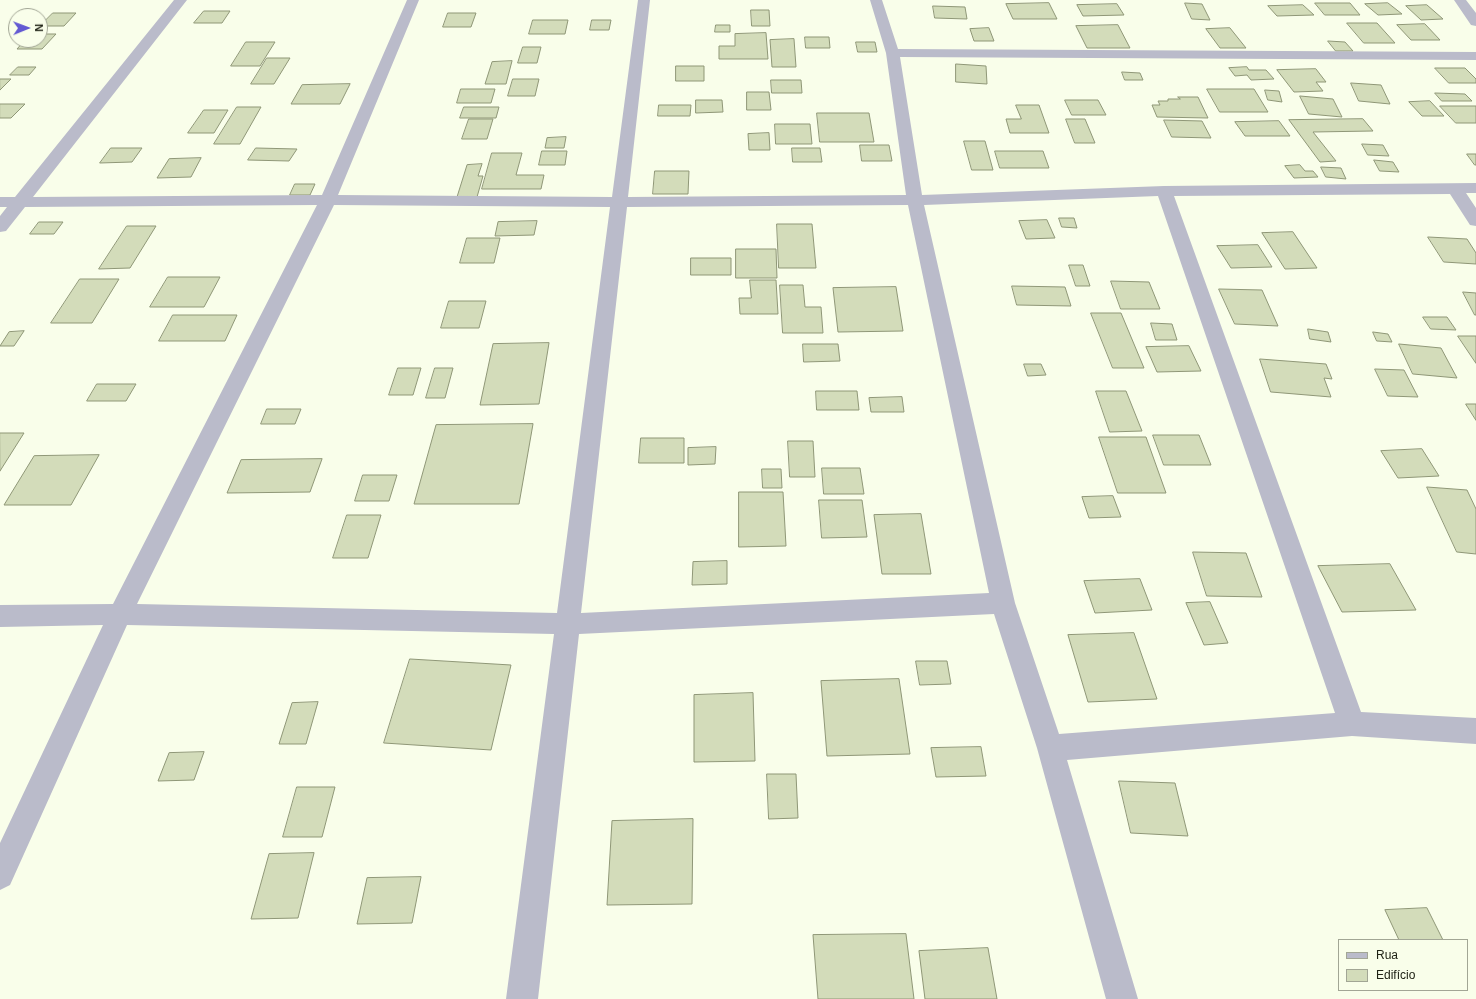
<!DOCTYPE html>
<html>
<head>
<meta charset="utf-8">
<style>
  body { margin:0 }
  #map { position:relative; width:1476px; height:999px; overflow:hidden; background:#f9feea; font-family:Helvetica,sans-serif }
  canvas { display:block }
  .legend { position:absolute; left:1338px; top:939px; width:130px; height:52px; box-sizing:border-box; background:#f9feea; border:1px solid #a2a695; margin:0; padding:5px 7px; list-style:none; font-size:12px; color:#202316 }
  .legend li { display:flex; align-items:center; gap:8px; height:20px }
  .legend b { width:20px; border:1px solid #a2a695 }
  .north { position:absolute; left:8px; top:8px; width:40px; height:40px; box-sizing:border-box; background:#f9feea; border:1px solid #a2a695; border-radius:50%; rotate:89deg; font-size:11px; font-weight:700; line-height:16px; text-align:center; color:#202316 }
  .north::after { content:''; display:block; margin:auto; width:14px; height:18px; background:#6359d2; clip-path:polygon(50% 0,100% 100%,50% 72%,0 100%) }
</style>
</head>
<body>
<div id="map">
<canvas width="1476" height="999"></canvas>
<ul class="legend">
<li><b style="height:5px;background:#babbca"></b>Rua</li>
<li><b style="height:11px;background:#d3dcba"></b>Edifício</li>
</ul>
<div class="north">N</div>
</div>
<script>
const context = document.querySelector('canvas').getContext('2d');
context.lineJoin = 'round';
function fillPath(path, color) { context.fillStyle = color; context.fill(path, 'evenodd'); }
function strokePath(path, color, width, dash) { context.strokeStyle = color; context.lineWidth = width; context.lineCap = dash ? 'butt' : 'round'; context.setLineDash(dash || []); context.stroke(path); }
const building = new Path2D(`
  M1049,3L1057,19H1013L1006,4Z
  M1185,3L1202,4L1210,20L1192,19Z
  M1315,3H1350L1360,15H1325Z
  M1388,3L1402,14L1378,15L1365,4Z
  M1117,4L1124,15L1083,16L1077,5Z
  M1303,5L1314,15L1277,16L1268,6Z
  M1427,5L1443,19L1421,20L1406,6Z
  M933,6L965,7L967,19L935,18Z
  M751,10H769L770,26H752Z
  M204,11H230L222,23H194Z
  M53,13H76L64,26H40Z
  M448,13H476L471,27H443Z
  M533,20H568L565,34H529Z
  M592,20H611L609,30H590Z
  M1347,23H1377L1395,43H1364Z
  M1425,24L1440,40H1411L1397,25Z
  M716,25H730V32H715Z
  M1118,25L1130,48H1087L1076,26Z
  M989,28L994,41H974L970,29Z
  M1230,28L1246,48H1220L1206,29Z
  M766,33L768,59H719V46H735V34Z
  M40,34H56L42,49H17L25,40H40Z
  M805,37H829L830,48H806Z
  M794,39L796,67H772L770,40Z
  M1328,41L1345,42L1353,51H1336Z
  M246,42H275L260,66H231Z
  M856,42H875L877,52H858Z
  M523,47H541L537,63H518Z
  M267,58H290L274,84H251Z
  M512,61L506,84H485L492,62Z
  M956,64L986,66L987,84L956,82Z
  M676,66H704V81H676Z
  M18,67H36L29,75H10Z
  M1247,67L1249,70H1266L1274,79L1251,80L1247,75L1235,76L1229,68Z
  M1435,68H1465L1476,79V83H1449Z
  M1316,69L1326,82H1316L1323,91L1294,92L1277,70Z
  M1122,72L1140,73L1143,80H1125Z
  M0,79H11L0,90Z
  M513,79H539L535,96H508Z
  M771,80H801L802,93H772Z
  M1351,83L1381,85L1390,104L1359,101Z
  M350,84L340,104H291L302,85Z
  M461,89H495L491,103H457Z
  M1207,89H1254L1268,112H1220Z
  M1265,90L1279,91L1282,102L1268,100Z
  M747,92H769L771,110H747Z
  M1435,93L1465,94L1472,101H1442Z
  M1300,96L1333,99L1342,117L1309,114Z
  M1178,97H1198L1208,118L1157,117L1152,105H1160L1158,101H1168V99H1180Z
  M696,100H722L723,112L696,113Z
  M1065,100H1098L1106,115H1072Z
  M1430,101L1444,116H1422L1409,102Z
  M0,104H25L11,118H0Z
  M659,105H691L690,116H658Z
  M1016,105H1039L1049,133H1010L1006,119H1021Z
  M1440,106H1476V123H1456Z
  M237,107H261L240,144H214Z
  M464,107H499L496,118H460Z
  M204,110H228L214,133H188Z
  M817,113H869L874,142H820Z
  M469,119H493L487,139H462Z
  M1066,119H1085L1095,143H1075Z
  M1363,119L1373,131L1313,132L1336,161L1320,162L1289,120Z
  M1164,120L1202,121L1211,138L1172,137Z
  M1279,121L1290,136H1245L1235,122Z
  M775,124H810L812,144H776Z
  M769,133L770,150H749L748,134Z
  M566,137L564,148H545L547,138Z
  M964,141H985L993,170H972Z
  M1362,144L1383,145L1389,156L1368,155Z
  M860,145H889L892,161H862Z
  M111,148H142L132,162L100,163Z
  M256,148L297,149L289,161L248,160Z
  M792,148H820L822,162H793Z
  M542,151H567L565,165H539Z
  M995,151H1043L1049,168H1000Z
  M492,153H522L516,175H544L541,189H482Z
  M1467,154H1476V165H1475Z
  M201,158L191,177L157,178L169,159Z
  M1374,160L1393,162L1399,172L1380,171Z
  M482,164L478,176H483L477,197H457L467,165Z
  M1300,165L1305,171H1313L1318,177L1294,178L1285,166Z
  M1321,167L1341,168L1346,179L1326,177Z
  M655,171H689L688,194H653Z
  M295,184H315L310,195H290Z
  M1059,218H1074L1077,228L1062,227Z
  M1047,220L1055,238L1026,239L1019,221Z
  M537,221L534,235L495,236L498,222Z
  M39,222H63L54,234H30Z
  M777,224H812L816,268H779Z
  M127,226H156L130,268L99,269Z
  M1293,232L1317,268L1285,269L1262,233Z
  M1428,237L1467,239L1476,253V264L1444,262Z
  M467,238H500L494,263H460Z
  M1258,245L1272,267L1231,268L1217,246Z
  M736,249H776L777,278H736Z
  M691,258H731V275H691Z
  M1069,265H1083L1090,286H1076Z
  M168,277H220L204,307H150Z
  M80,279H119L92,323H51Z
  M750,280H776L778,314H740L739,298H751Z
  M1111,281L1149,282L1160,309H1121Z
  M780,285H803L805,307H821L823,333H783Z
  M1012,286L1065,287L1071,306L1017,305Z
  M896,287L903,331L838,332L833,288Z
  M1219,289L1262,290L1278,326L1235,324Z
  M1463,292L1476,293V315H1475Z
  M449,301H486L479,328H441Z
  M1091,313H1121L1144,368H1113Z
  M173,315H237L225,341H159Z
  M1423,317H1447L1456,330L1431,329Z
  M1151,323L1172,324L1177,340H1156Z
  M1308,329L1328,332L1331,342L1310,339Z
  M24,331L14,346H0L9,332Z
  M1373,332L1388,334L1392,342L1377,341Z
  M1458,336H1476V363Z
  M549,343L539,404L480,405L493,344Z
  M803,344H838L840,361L804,362Z
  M1399,344L1441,348L1457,378L1413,374Z
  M1189,346L1201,371L1157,372L1146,347Z
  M1260,359L1326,364L1332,379L1324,378L1331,397L1271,392Z
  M1024,364H1041L1046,375L1028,376Z
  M398,368H421L413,395H389Z
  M435,368H453L445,398H426Z
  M1375,369L1404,370L1418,397L1388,396Z
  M97,384H136L126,401H87Z
  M816,391H857L859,410H817Z
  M1096,391H1126L1142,431L1110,432Z
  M902,397L904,412H871L869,398Z
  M1466,404H1476V420Z
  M267,409H301L295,424H261Z
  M533,424L519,504H414L436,425Z
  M0,433H24L0,471Z
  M1153,435H1199L1211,465H1164Z
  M1099,437H1146L1166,493H1118Z
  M641,438H684V463H639Z
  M788,441H813L815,477H790Z
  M716,447L715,464L688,465V448Z
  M1422,449L1439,476L1398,478L1381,451Z
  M99,455L71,505H4L34,456Z
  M322,459L310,492L227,493L241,460Z
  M822,468H860L864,494H824Z
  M762,469H781L782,488H763Z
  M363,475H397L389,501H355Z
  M1427,487L1467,490L1476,509V554L1457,552Z
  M739,492H783L786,546L739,547Z
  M1113,496L1121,517L1089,518L1082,497Z
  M819,500H862L867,537L822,538Z
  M921,514L931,574H882L874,515Z
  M347,515H381L368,558H333Z
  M1193,552L1246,553L1262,597L1207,596Z
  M727,561V584L692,585L693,562Z
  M1390,564L1416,610L1342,612L1318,566Z
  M1140,579L1152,610L1095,613L1084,581Z
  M1210,602L1228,643L1204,645L1186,603Z
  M1134,633L1157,699L1088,702L1068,635Z
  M410,659L511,665L491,750L384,743Z
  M916,661H947L951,684L920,685Z
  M899,679L910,754L827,756L821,681Z
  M753,693L755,761L694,762V695Z
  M318,702L306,744H279L292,703Z
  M981,747L986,776L936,777L931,748Z
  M204,752L194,780L158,781L169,753Z
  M767,774H796L798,818L769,819Z
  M1119,781L1175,783L1188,836L1131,833Z
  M297,787H335L322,837H283Z
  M693,819L692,904L607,905L612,821Z
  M314,853L298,918L251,919L269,854Z
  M421,877L412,923L357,924L367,878Z
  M1427,908L1443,940H1399L1385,910Z
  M906,934L914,999H818L813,935Z
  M988,948L997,999H925L919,951Z`);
const street = new Path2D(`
  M174,0H187L33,197L322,195L407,0H419L338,195L612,197L638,0H650L628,197L906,195L886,53L870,0H882L898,49L1476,52V60L900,57L922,195L1164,186L1476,183V193H1466L1476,208V226L1470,225L1450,194L1174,196L1361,712L1476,718V744L1352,736L1067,760L1138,999H1106L1037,748L994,614L579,634L538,999H506L554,634L127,625L10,885L0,890V843L103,625L0,627V605L113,604L317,205L25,207L6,231L0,232V216L7,207H0V197H15ZM1158,196L1335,713L1059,734L1015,603L924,205ZM334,205L610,207L557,613L137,604ZM908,205L989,593L581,613L627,207Z
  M1454,0H1466L1476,13V26L1471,25Z`);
fillPath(building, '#d3dcba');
strokePath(building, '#8f9777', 1);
fillPath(street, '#babbca');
</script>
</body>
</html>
